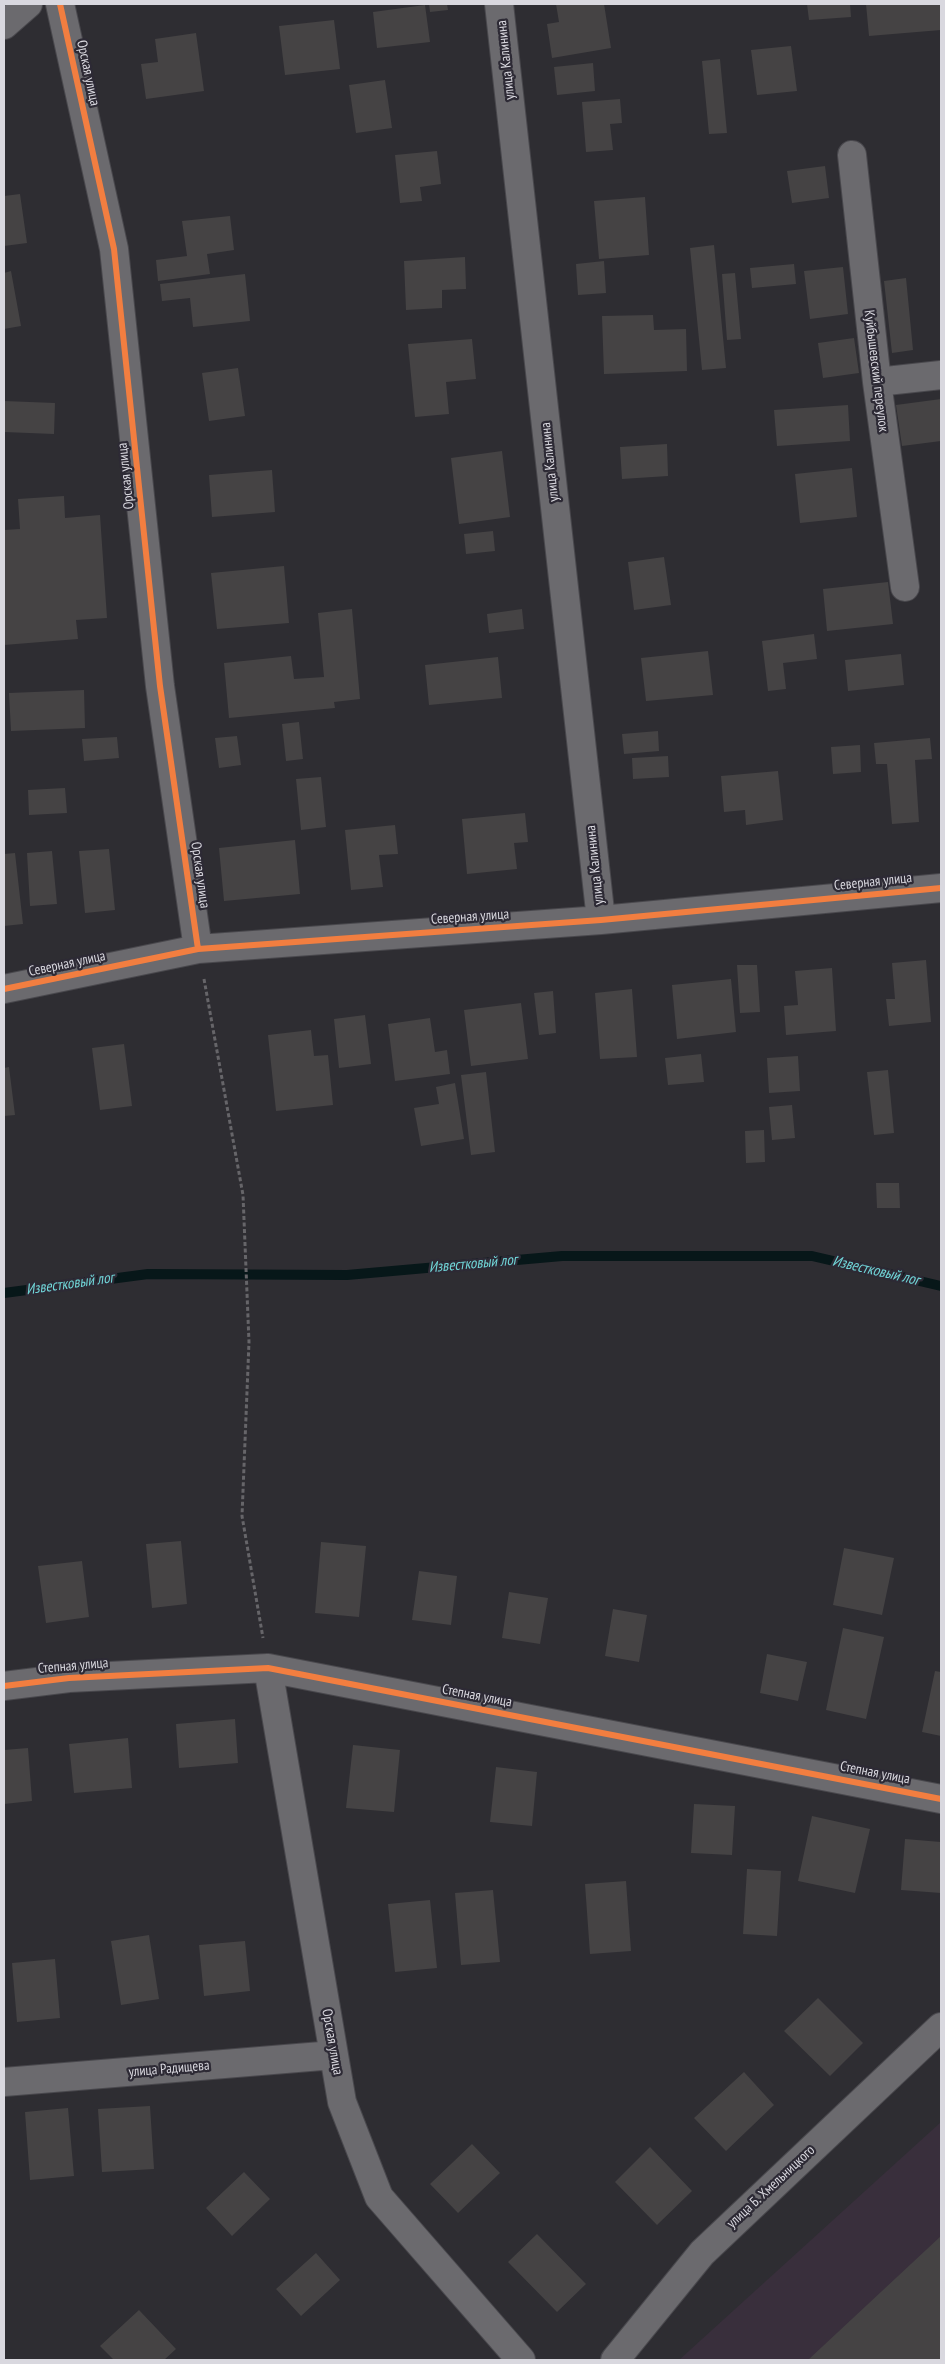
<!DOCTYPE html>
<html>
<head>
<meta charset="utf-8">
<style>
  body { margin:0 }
  #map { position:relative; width:945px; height:2364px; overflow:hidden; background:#2e2d32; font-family:"PT Sans Narrow",sans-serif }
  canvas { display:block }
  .frame { position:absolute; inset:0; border:5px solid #d9d8df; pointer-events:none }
</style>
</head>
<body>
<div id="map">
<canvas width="945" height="2364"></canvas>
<div class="frame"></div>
</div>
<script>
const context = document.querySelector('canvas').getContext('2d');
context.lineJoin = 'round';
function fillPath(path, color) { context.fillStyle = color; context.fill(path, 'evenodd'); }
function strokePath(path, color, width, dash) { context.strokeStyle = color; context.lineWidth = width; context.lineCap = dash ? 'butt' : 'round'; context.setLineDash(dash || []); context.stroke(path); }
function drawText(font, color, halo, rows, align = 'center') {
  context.font = font + ' "PT Sans Narrow",sans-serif'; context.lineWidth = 4.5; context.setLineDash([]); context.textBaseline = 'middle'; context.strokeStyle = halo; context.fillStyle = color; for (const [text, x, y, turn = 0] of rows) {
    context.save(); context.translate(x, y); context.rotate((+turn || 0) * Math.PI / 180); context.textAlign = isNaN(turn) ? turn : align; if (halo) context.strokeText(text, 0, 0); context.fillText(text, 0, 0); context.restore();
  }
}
const industrial = new Path2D(`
  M941,2122V2360H679Z`);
const stream = new Path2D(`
  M4,1293L148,1274L347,1275L562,1256H812L941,1286`);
const building = new Path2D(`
  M429,4H447L448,10L430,12Z
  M556,4H604L611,48L552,58L547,24L559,22Z
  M807,4H850L851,17L809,20Z
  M866,4H941V30L869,36Z
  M425,5L430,42L377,48L373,12Z
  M334,20L340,69L285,75L279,26Z
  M196,33L204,91L146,99L141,64L158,62L155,39Z
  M791,46L797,91L757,95L751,50Z
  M720,59L727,133L709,134L702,61Z
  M593,63L595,91L557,95L554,67Z
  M385,80L392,128L356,133L349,85Z
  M620,99L622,123L610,124L613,150L586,152L582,102Z
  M437,151L441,184L420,187L422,201L400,203L395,155Z
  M825,166L829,198L792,203L787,171Z
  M20,194L27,243L4,246V196Z
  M645,197L649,255L599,259L594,201Z
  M230,216L234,250L207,254L210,274L158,281L156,260L187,256L182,221Z
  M714,245L726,368L702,370L690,248Z
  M465,257L466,289L442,290V308L406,310L404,261Z
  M604,261L606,293L578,295L576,264Z
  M794,264L796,284L752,288L750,268Z
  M843,267L848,314L810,319L804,271Z
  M11,271L21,326L4,329V273Z
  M735,273L741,339L727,340L722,274Z
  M245,274L250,321L193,327L190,298L162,301L160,284Z
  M906,278L913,350L892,353L884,281Z
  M653,315L654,330L686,329L687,371L604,374L602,316Z
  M854,338L859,373L823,378L818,343Z
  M472,339L476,379L446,382L449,414L415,417L408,344Z
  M238,368L245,416L209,421L202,373Z
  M941,399V441L902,446L896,405Z
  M4,401L55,403L54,434L4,432Z
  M848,405L850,441L777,446L774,410Z
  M667,444L668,476L622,479L620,447Z
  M502,451L510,517L459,524L451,458Z
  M852,468L857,517L800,523L795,474Z
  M272,470L275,512L212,517L209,475Z
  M64,496L65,518L100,515L107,618L76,620L78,639L4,645V530L20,529L18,499Z
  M493,531L495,551L466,554L464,534Z
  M664,557L671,605L634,610L628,562Z
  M284,566L289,623L217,629L211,573Z
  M888,582L893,624L827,631L823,589Z
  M352,609L360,699L334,702L335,708L229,718L224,663L291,656L294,679L324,677L318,613Z
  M522,609L524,629L489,633L487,614Z
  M814,634L817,659L783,663L786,689L768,691L762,641Z
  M708,651L713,695L646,701L641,658Z
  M901,654L904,685L848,691L845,660Z
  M498,657L502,698L429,705L425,665Z
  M84,690L85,728L11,731L9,693Z
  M299,722L303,759L286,761L282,724Z
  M658,731L659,751L624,754L622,734Z
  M237,736L241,765L219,768L215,738Z
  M117,737L119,758L84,761L82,739Z
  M930,738L932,759L915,760L919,822L892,824L887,764H876L874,743Z
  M860,745L861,772L833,774L831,747Z
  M668,756L669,777L633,779L632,758Z
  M778,771L783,820L746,825L745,810L724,812L721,776Z
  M321,777L326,827L301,830L296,779Z
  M65,788L67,813L29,815L28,790Z
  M525,813L528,842L514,843L517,869L467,874L462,819Z
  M395,825L398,854L379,855L383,887L351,890L345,830Z
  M295,840L300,894L224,901L219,848Z
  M109,849L115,910L85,913L79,851Z
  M52,851L57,904L30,906L27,853Z
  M15,853L23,924L4,926V854Z
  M926,960L931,1022L889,1026L886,999H895L892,963Z
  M737,965H757L760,1012L740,1013Z
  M832,968L836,1031L786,1035L784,1006L798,1005L795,971Z
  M731,979L736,1032L677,1039L672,985Z
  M632,989L637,1057L600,1059L595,993Z
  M553,991L556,1033L539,1035L534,993Z
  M521,1003L528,1059L471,1066L464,1010Z
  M365,1015L371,1064L339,1068L334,1019Z
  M430,1018L435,1052L447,1050L450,1074L395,1081L388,1024Z
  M311,1030L314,1056L328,1055L333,1105L276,1111L268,1035Z
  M124,1044L132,1106L100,1110L92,1048Z
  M701,1054L704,1082L668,1085L665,1058Z
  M798,1056L800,1091L769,1093L767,1058Z
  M9,1067L15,1115L4,1116V1068Z
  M888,1070L894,1133L874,1135L867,1072Z
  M486,1072L495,1152L471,1155L461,1075Z
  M455,1083L464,1139L421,1146L414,1108L439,1104L436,1087Z
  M792,1105L795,1138L772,1140L769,1107Z
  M764,1130L765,1162L746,1163L745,1131Z
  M876,1183H899L900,1208H877Z
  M181,1541L187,1604L152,1608L146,1544Z
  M321,1542L366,1546L359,1617L315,1613Z
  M844,1548L894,1558L882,1615L833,1605Z
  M82,1561L89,1617L46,1623L38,1566Z
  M419,1571L457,1576L451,1625L412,1620Z
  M509,1592L548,1598L540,1644L502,1638Z
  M613,1609L647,1615L639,1662L605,1656Z
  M843,1628L884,1637L866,1719L826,1710Z
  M767,1654L807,1662L798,1701L760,1693Z
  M935,1671L941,1672V1736L922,1732Z
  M235,1719L238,1763L179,1768L176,1724Z
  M128,1738L132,1788L74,1793L69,1744Z
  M353,1745L400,1750L394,1812L346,1808Z
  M28,1748L32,1801L4,1804V1750Z
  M496,1767L537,1772L532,1826L490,1822Z
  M694,1804L735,1806L732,1855L691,1853Z
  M812,1816L870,1829L855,1893L798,1881Z
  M905,1839L941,1842V1893L901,1890Z
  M747,1869L781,1871L777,1936L743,1934Z
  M626,1881L631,1951L590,1954L585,1884Z
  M493,1890L500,1962L461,1965L455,1893Z
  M430,1900L437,1968L395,1972L388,1904Z
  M149,1935L159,1999L121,2005L111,1941Z
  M245,1941L250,1991L204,1996L199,1945Z
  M55,1959L60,2018L17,2022L12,1963Z
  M818,1998L863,2043L830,2076L784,2031Z
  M744,2072L774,2105L726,2151L694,2118Z
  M150,2106L154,2169L102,2172L98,2109Z
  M68,2108L74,2176L30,2180L25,2112Z
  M472,2144L500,2173L458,2213L430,2184Z
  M650,2147L692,2191L657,2225L615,2182Z
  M244,2172L270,2199L232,2236L206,2208Z
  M537,2234L586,2284L557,2312L508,2262Z
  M941,2236V2360H808Z
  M316,2253L340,2280L301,2316L276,2289Z
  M139,2310L176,2349L164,2360H114L100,2346Z`);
const path = new Path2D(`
  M204,979L243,1195L249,1342L242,1516L263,1638`);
const minor = new Path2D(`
  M60,4L114,249L160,686L198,949
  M499,4L601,920
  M4,25L28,4
  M852,155L877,382L905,587
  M877,382L941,375
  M4,989L198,949L601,920L941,888
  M268,1668L342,2102L379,2197L521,2360
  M4,1686L69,1678L268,1668L941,1799
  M4,2082L334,2055
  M615,2360L702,2253L941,2027`);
const cycleway = new Path2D(`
  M60,4L114,249L160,686L198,949
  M4,989L198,949L601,920L941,888
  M4,1686L69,1678L268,1668L941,1799`);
const streetNames = [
  ["улица Калинина",506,60,-96],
  ["Орская улица",88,73,78],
  ["Куйбышевский переулок",876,371,83],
  ["улица Калинина",550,462,-96],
  ["Орская улица",126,476,-96],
  ["улица Калинина",595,865,-96],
  ["Орская улица",200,875,82],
  ["Северная улица",873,882,-6],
  ["Северная улица",470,917,-4],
  ["Северная улица",67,964,-12],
  ["Степная улица",73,1666,-5],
  ["Степная улица",477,1696,11],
  ["Степная улица",875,1773,11],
  ["Орская улица",332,2042,80],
  ["улица Радищева",169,2069,-5],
  ["улица Б. Хмельницкого",771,2187,-43]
];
const waterNames = [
  ["Известковый лог",473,1264,-5],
  ["Известковый лог",876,1271,13],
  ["Известковый лог",70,1284,-8]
];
fillPath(industrial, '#392f3c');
strokePath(stream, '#071719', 10);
fillPath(building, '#454344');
strokePath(minor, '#49484d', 30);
strokePath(path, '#666569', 3, [4, 2.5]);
strokePath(minor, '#6b6a6e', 28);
strokePath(cycleway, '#f27e40', 6);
drawText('14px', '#d9d8df', '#2d2a35', streetNames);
drawText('italic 15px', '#71d7d9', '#2d2a35', waterNames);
</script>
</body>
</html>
